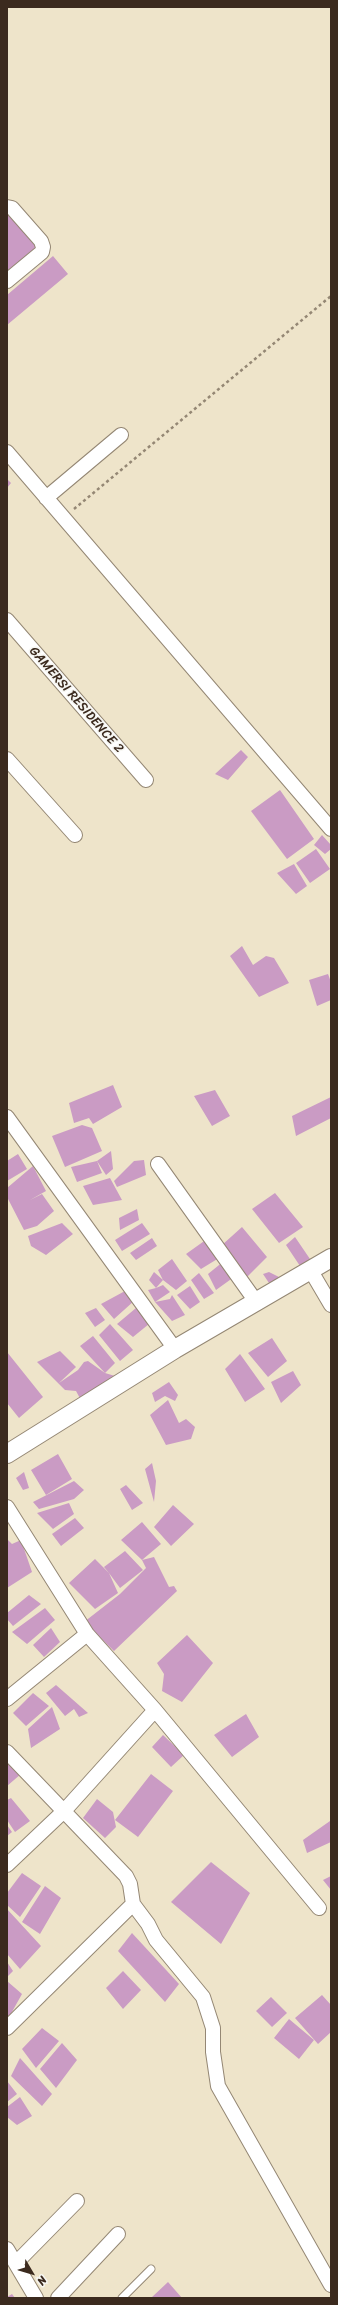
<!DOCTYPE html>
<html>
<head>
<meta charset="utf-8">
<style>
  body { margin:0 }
  #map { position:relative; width:338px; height:2305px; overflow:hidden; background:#eee4ca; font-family:Sriracha,sans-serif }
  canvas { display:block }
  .frame { position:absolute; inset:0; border:8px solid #3b2a1e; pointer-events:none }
  .north { position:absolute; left:12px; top:2253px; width:40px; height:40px; -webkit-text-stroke:3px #f6f6f2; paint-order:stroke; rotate:128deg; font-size:11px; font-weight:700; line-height:16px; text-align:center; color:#3b2a1e }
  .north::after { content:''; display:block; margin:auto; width:14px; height:18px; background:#3b2a1e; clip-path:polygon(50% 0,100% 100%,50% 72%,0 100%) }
</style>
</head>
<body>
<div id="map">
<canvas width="338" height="2305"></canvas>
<div class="frame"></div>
<div class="north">N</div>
</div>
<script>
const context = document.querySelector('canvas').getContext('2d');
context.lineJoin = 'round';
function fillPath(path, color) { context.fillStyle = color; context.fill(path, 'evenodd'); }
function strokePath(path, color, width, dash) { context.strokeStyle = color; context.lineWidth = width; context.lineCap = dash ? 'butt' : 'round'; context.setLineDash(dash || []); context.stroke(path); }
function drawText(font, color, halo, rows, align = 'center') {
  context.font = font + ' Sriracha,sans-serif'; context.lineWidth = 3; context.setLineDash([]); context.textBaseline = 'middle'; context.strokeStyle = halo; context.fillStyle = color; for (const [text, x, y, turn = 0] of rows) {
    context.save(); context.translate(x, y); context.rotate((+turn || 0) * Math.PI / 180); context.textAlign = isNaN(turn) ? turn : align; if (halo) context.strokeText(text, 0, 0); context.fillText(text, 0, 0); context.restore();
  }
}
const building = new Path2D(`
  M7,212L40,245L7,273Z
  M53,256L68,274L7,325V295Z
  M7,479L11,483L7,488Z
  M241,750L248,757L228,780L215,774Z
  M280,790L314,839L287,859L251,811Z
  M322,835L331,845V849L325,854L314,845Z
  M316,849L330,869L310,883L296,863Z
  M294,864L307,886L296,894L277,873Z
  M242,946L253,965L266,956L274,958L289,983L259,997L230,956Z
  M328,974L331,982V1000L317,1006L309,980Z
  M113,1085L122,1107L93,1124L89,1118L74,1123L69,1103Z
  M215,1090L230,1116L212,1126L194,1096Z
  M331,1097V1118L296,1136L292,1116Z
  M82,1125L92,1128L102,1151L65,1167L52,1136Z
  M111,1151L113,1169L106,1175L97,1161L102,1173L77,1182L71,1167L97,1161Z
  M18,1154L27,1169L7,1181V1161Z
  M144,1160L146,1175L117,1187L114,1181L134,1161Z
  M33,1166L46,1191L30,1200L42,1194L54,1211L37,1226L24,1230L7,1197V1188Z
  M110,1178L122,1200L93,1205L83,1186Z
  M275,1193L303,1227L279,1243L252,1209Z
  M137,1209L139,1220L120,1230L119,1218Z
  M62,1223L73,1234L46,1255L31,1246L28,1236Z
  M142,1223L150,1234L122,1251L115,1240Z
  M242,1227L267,1257L246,1278L222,1245Z
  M295,1237L310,1259L300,1266L286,1245Z
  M152,1238L157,1246L136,1260L130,1253Z
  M207,1239L219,1258L201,1269L186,1254Z
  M172,1259L187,1281L176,1290L163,1280L156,1288L163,1285L170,1292L155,1302L148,1290L156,1288L149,1280L154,1272L163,1280L158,1270Z
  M224,1261L234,1277L216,1290L208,1274Z
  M269,1272L279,1277L271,1286L263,1274Z
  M199,1273L214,1293L204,1299L191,1280Z
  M190,1286L200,1302L190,1309L177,1295Z
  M125,1291L134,1301L114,1319L101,1304Z
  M172,1295L185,1315L172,1321L155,1302L170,1299Z
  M96,1308L105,1320L95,1327L85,1313Z
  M136,1308L149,1324L133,1337L117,1324Z
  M110,1324L133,1350L120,1361L99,1335Z
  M93,1336L115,1363L105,1373L115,1376L82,1402L76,1391L65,1390L37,1362L60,1351L76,1367L59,1383L78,1370L84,1362L88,1361L105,1373L80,1346Z
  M272,1338L287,1361L268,1377L248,1353Z
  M7,1352L43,1397L19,1418L7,1403Z
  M240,1354L265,1389L245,1402L225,1369Z
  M293,1371L301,1385L281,1403L271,1382Z
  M169,1382L178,1395L175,1401L165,1396L155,1402L152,1393Z
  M168,1400L179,1423L186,1419L195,1427L191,1439L166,1445L150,1415Z
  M58,1454L72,1479L46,1495L31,1470Z
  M152,1463L156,1481L154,1502L145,1469Z
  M24,1472L29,1488L23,1490L16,1478Z
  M74,1481L84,1490L74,1499L39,1509L33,1502Z
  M126,1485L143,1503L132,1510L120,1489Z
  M69,1503L74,1514L53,1529L37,1513Z
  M173,1505L194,1524L171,1546L154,1527Z
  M75,1518L84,1528L61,1546L52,1534Z
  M142,1522L161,1544L142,1560L121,1540Z
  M7,1539L12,1544L21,1540L32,1572L7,1588Z
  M125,1551L143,1570L120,1588L109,1573L118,1593L95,1609L69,1583L95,1559L109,1573L104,1567Z
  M154,1557L169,1587L174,1586L177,1591L114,1651L84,1622L120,1594L146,1568L142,1560Z
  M29,1595L41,1604L13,1626L7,1619V1613Z
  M45,1608L55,1620L27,1644L12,1632Z
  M51,1628L60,1642L44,1657L33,1645Z
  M187,1635L213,1663L182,1702L162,1691L164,1674L157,1663Z
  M56,1685L88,1713L79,1717L74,1709L65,1716L46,1693Z
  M33,1693L49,1706L26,1726L13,1713Z
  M52,1707L60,1729L31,1748L28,1729Z
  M246,1714L259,1737L232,1757L214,1735Z
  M163,1735L184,1755L171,1767L152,1747Z
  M7,1759L21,1774L7,1786Z
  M151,1774L173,1791L138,1837L115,1820Z
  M11,1798L30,1821L15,1832L7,1820V1800Z
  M97,1799L113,1812L116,1827L105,1838L83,1818Z
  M330,1821L331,1842L307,1853L303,1840Z
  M7,1825L12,1832L7,1836Z
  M211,1862L250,1893L221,1944L171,1902Z
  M22,1873L41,1886L20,1917L7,1905V1893Z
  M331,1876V1890L323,1880Z
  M45,1886L61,1898L40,1934L22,1922Z
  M7,1909L41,1946L20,1969L7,1954Z
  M132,1933L179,1984L165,2002L118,1951Z
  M7,1962L13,1971L7,1977Z
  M123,1971L141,1990L123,2009L106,1988Z
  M7,1981L22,1994L8,2019L7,2017Z
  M322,1995L331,2005V2032L318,2044L295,2018Z
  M271,1997L287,2013L272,2027L256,2011Z
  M289,2019L314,2040L299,2059L274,2038Z
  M42,2028L59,2041L36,2068L22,2049Z
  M62,2043L77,2060L56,2088L40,2069Z
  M20,2058L52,2094L42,2106L11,2076Z
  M7,2081L17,2094L7,2102Z
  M20,2097L32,2116L17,2125L7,2117V2107Z
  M168,2282L182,2298H151Z
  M12,2294L15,2298H7V2297Z`);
const path = new Path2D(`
  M74,509L331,296`);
const service = new Path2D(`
  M122,2298L151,2269`);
const minor = new Path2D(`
  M7,207L12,208L41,241L43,247L42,252L7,281
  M7,452L331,829
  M46,498L121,435
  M7,620L146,780
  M7,759L75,835
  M7,1117L175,1349
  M158,1164L257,1303
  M311,1271L331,1305
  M7,1507L87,1634L155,1710L319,1908
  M7,1699L87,1634
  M7,1752L126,1876L130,1884L133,1904L148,1924L156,1940L203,1997L213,2028V2052L218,2086L331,2285
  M7,1865L64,1811L155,1710
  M7,2028L133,1904
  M7,2249L36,2298
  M16,2263L77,2201
  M58,2298L118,2234`);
const tertiary = new Path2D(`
  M7,1454L175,1349L331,1258`);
const streetNames = [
  ["GAMERSI RESIDENCE 2",76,700,49]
];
fillPath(building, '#ca9bc4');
strokePath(service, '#948774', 9);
strokePath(minor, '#948774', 16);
strokePath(tertiary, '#948774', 20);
strokePath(path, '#948774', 2.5, [3, 3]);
strokePath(service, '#fff', 7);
strokePath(minor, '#fff', 14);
strokePath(tertiary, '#fff', 18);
drawText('13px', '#3b2a1e', '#f6f6f2', streetNames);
</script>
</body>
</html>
